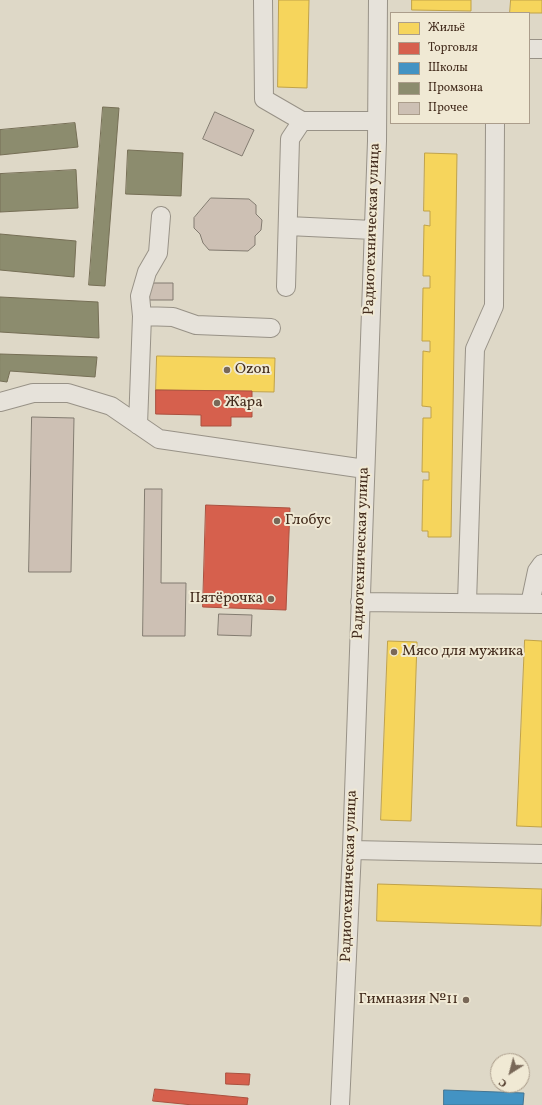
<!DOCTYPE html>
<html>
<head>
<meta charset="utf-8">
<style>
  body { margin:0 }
  #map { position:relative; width:542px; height:1105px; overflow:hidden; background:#ded8c7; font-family:Vollkorn,serif }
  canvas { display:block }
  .legend { position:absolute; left:390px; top:12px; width:140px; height:112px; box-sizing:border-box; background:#f0e9d4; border:1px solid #ab9d8b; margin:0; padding:5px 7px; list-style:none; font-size:12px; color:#432c1d }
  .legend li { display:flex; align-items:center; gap:8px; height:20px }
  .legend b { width:20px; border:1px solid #ab9d8b }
  .north { position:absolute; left:490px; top:1053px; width:40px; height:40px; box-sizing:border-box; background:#f0e9d4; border:1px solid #ab9d8b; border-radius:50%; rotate:216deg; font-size:11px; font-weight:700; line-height:16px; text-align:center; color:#432c1d }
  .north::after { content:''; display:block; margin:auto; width:14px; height:18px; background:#796858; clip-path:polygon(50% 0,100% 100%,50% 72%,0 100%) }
</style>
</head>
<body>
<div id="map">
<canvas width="542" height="1105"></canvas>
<ul class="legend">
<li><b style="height:11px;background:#f6d55c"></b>Жильё</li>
<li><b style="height:11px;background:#d6604d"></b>Торговля</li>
<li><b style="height:11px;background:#4393c3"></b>Школы</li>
<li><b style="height:11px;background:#8c8c6e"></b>Промзона</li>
<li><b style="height:11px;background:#cdc0b4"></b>Прочее</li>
</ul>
<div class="north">С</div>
</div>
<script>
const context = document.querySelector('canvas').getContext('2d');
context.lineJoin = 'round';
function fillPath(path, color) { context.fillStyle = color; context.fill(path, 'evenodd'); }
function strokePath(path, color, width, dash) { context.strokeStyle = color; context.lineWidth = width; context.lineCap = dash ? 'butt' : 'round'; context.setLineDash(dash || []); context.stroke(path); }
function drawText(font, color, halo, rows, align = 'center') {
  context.font = font + ' Vollkorn,serif'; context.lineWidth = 4; context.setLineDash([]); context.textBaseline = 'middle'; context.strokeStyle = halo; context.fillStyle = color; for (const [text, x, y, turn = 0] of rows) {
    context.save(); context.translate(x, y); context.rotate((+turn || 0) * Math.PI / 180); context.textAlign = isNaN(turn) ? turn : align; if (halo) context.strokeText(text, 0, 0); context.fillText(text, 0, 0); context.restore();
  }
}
const homes = new Path2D(`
  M279,0H309L307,88L278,87Z
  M412,0H471V11L412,10Z
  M511,0H542V13H510Z
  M425,153L457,154L451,537H428V531H422L423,480H429V472H422L423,418H431V407L422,406L423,351L430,352V341H422L423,288H430V276H423L424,225L430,226V211H424Z
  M157,356L275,358L274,392L156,390Z
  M525,640L542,641V827L517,826Z
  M388,641L417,642L411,821L381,820Z
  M378,884L542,889L541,926L377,921Z`);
const shops = new Path2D(`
  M156,390L252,391V417H231V426H201V415L156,414Z
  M206,505L290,508L286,610L203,607Z
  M226,1073L250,1074L249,1085L226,1084Z
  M155,1089L248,1098L247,1105H193L153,1101Z`);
const schools = new Path2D(`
  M444,1090L524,1093L523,1105H444Z`);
const industry = new Path2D(`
  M103,107L119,108L105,286L89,285Z
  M75,123L78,147L0,155V130Z
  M128,150L183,153L181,196L126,194Z
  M76,170L78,208L0,212V174Z
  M0,234L76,241L74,277L0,270Z
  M0,297L98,302L99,338L0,332Z
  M0,354L97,357L95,377L10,371L7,382L0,381Z`);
const building = new Path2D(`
  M215,112L254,130L242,156L203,139Z
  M211,198L249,199L256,205V214L262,220L261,230L255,236V245L248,251L209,250L203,243L200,234L194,228V218Z
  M149,283H173V300H148Z
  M32,417L74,418L71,572H29Z
  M145,489H162L161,583H186L185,636H143Z
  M219,614L252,615L251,636L218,635Z`);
const minor = new Path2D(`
  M263,0L264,99L302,121H377
  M529,49H542
  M288,226L373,230
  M286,287L290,139L302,121
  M142,316L173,317L196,325L271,328
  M0,402L33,393H68L111,406L159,439L365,469
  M138,425L142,316L140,296L147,272L158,253L161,216
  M360,602L542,604
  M467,603L475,349L494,306L495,123
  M530,604L537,571L542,564
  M352,850L542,854
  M340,1105L352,850L377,141L378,0`);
const markers = [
  [227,370,4,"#796858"],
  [217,403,4,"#796858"],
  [277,521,4,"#796858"],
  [271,599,4,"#796858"],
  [394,652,4,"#796858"],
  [466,1000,4,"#796858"]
];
const streetNames = [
  ["Радиотехническая улица",373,229,-88],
  ["Радиотехническая улица",362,553,-88],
  ["Радиотехническая улица",350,876,-88]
];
const poiNames = [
  ["Ozon",235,370],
  ["Жара",225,403],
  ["Глобус",285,521],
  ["Пятёрочка",263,599,"right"],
  ["Мясо для мужика",402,652],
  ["Гимназия №11",458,1000,"right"]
];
fillPath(homes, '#f6d55c');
strokePath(homes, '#c0a249', 1);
fillPath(shops, '#d6604d');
strokePath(shops, '#aa503f', 1);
fillPath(schools, '#4393c3');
strokePath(schools, '#437491', 1);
fillPath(industry, '#8c8c6e');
strokePath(industry, '#766f56', 1);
fillPath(building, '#cdc0b4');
strokePath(building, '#827b70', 1);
strokePath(minor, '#989287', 20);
strokePath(minor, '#e6e2da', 18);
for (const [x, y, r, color] of markers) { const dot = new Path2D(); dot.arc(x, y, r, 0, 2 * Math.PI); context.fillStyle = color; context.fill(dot); strokePath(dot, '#f0e9d4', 1.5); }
drawText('15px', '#432c1d', '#f0e9d4', streetNames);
drawText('15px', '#432c1d', '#f0e9d4', poiNames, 'left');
</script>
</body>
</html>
